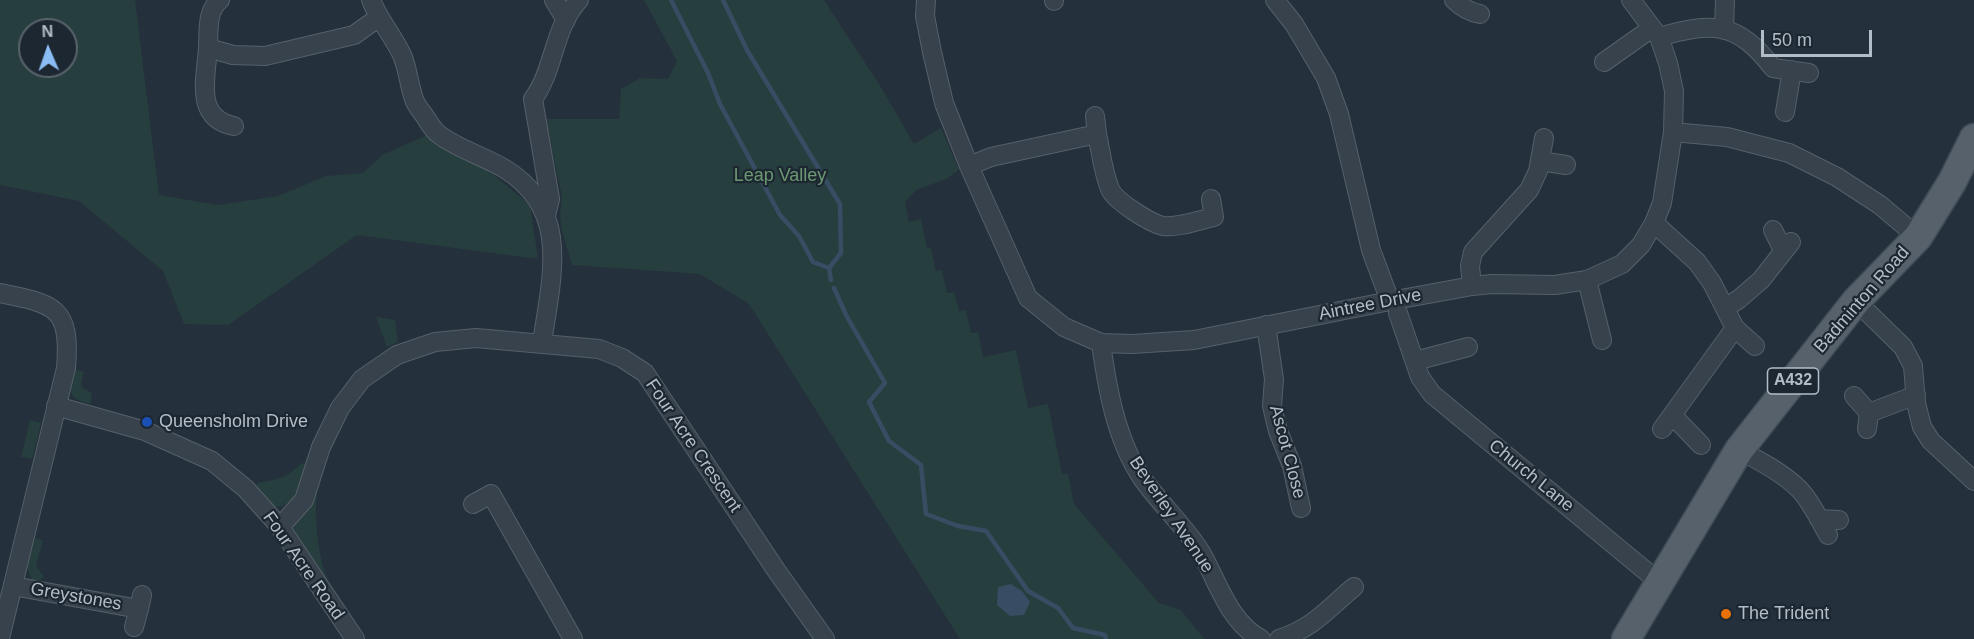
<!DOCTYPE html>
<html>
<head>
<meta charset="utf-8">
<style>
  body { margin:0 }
  #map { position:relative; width:1974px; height:639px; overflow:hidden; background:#24303c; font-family:Arial,sans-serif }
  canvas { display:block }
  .north { position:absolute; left:18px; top:18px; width:60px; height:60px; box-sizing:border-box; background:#1d2731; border:2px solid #59636d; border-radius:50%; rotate:358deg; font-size:16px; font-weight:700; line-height:24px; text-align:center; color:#b3bdc8 }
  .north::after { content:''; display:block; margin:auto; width:21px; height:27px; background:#8bbdf5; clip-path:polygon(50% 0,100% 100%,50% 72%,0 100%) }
  .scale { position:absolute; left:1761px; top:30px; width:111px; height:27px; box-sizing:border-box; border:3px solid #b3bdc8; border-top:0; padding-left:8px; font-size:18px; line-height:21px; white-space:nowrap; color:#b3bdc8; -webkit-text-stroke:4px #1d2731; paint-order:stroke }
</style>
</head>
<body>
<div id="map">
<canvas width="1974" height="639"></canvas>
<div class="north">N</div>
<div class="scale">50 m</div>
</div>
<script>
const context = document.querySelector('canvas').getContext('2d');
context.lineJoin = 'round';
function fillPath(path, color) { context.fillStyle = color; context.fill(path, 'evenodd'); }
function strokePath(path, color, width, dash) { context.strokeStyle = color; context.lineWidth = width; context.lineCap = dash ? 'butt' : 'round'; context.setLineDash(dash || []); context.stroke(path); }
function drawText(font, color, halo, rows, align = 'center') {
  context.font = font + ' Arial,sans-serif'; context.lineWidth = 4.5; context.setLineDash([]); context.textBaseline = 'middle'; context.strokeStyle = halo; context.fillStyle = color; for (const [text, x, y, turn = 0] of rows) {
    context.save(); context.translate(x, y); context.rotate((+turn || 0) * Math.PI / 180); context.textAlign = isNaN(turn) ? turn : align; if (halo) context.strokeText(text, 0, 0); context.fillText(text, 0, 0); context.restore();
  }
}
const green = new Path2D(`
  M0,0H135L159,195L218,205L278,196L326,176L363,173L382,155L427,135L494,175L530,205L538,259L357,235L228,325L184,324L163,271L79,201L0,185ZM30,30H66V66H30Z
  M644,0H824L879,84L914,144L941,128L959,170L946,179L916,190L905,202L909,222L921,219L927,248H931L936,271L942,270L947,293L954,292L959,311L966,310L971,333L978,332L983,357L1016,350L1028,408L1048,404L1062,474H1068L1074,504L1159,603L1181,610L1204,639H960L749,304L700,274L572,265L562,231L560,215L562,197L546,119H619L621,89L640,78L668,79L677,61Z
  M376,317L395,320L398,342L387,347Z
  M74,369L84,372L81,384L83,388L92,393L90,404C66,397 69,391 74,369Z
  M30,420L41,423L32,459L21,457Z
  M301,463L306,464C303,484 298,506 274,507L254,490L258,483C276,480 290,477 301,463Z
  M314,491L317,492C314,520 318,560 330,586L293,530L297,520Z
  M35,538L43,540L36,566L44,577L38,581L32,580L27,567Z`);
const water = new Path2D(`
  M1011,584L1022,591L1030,602L1024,615L1010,616L997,605L998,587Z`);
const stream = new Path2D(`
  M671,0L708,73L720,104L780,215L799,236L813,262L829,268
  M723,0L747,50L840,204L841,253L829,268L831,280
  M834,288L846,315L885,383L869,402L889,441L921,465L926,514L958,526L986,531L1028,591L1058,608L1073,628L1105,635L1106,639`);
const street = new Path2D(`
  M220,0C206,11 209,32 208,48L233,55L265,56L354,35L378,18
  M371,0C379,20 393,36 402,55C408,69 409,85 414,99C416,106 422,112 426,118C429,123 433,129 437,133C457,149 484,156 505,169C572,210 551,279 542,343
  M554,0L566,20
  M926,0L925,16L932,52L944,103L969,166L1028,298L1064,327L1101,343L1132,344L1194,340L1390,301L1472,286L1492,284L1555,285L1587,280L1622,264L1641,245L1654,223L1662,203L1673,132L1674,91L1668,63L1659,37L1631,0
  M1054,0V1
  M1275,0L1294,24L1326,78L1339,114L1371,250L1390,301
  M1454,0C1462,8 1469,12 1480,14
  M1724,30L1725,0
  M1659,37C1712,22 1737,21 1773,68L1809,73
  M208,48C206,78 194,118 234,126
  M1604,62L1652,28
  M1785,112L1792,70
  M1673,132L1727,137L1789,153L1837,177L1880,205L1918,237
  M1097,134C1101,152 1103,172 1110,189C1115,201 1150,223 1163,226C1179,228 1199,220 1214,217L1211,199
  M1540,161L1566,165
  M969,166L991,157L1097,134L1095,116
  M546,216L550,199L533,99C555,69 553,28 579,0
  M1654,223L1697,262L1712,283L1735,328L1755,346
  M1773,230L1783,250
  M1587,280L1602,340
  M1472,286L1470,266L1473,252L1529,190L1538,171L1544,138
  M0,293C55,304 71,307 66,368L0,638
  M1856,301L1903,347L1913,366L1916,403L1922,427L1931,441L1974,481
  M1725,308L1739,299L1761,280L1791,242
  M1398,313L1420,377L1432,394L1659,582
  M1266,325L1274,379L1272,406L1278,431L1292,466L1301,508
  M1101,343C1107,387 1116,440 1142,478C1160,504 1186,527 1202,554C1218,583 1230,623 1261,639
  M1415,361L1468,347
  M1854,396L1869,413L1867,429
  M56,406L145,431L212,461L246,489L280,527L355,639
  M1869,413L1916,395
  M1673,416L1701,445
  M1662,429L1735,328
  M1739,450C1760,461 1783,473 1800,490C1811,502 1820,520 1828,535
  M473,504L491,494L573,639
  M1819,519L1839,520
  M280,527L304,500L321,447L340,408L362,379L397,355L435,342L476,338L599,349L622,358L645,373L776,570L825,639
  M13,586L139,609L142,595
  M134,627L139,609
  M1279,639C1315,627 1326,610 1354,587`);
const primary = new Path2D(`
  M1626,639L1739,450L1856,301L1918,237L1952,182L1974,138`);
const markers = [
  [147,422,6,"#1a4fb4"],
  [1726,614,6,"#e8710a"]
];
const shields = [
  [1793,381,51]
];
const shieldNames = [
  ["A432",1793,381]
];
const parkNames = [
  ["Leap Valley",780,176]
];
const streetNames = [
  ["Badminton Road",1862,300,-49],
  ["Aintree Drive",1370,305,-11],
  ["Four Acre Crescent",693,446,56],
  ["Ascot Close",1287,452,75],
  ["Church Lane",1531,476,39],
  ["Beverley Avenue",1171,515,56],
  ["Four Acre Road",303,566,55],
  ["Greystones",76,597,10]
];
const poiNames = [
  ["Queensholm Drive",159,422],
  ["The Trident",1738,614]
];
fillPath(green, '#273e3e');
fillPath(water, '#384d63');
strokePath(stream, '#384d63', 4.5);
strokePath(street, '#56606a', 20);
strokePath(primary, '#414b55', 31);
strokePath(street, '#38424c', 18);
strokePath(primary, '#56616c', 28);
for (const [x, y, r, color] of markers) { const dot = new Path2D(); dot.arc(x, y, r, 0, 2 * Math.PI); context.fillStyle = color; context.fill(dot); strokePath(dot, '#1d2731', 2); }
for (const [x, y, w] of shields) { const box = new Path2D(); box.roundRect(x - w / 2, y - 13, w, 26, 4.5); context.fillStyle = '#1d2731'; context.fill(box); strokePath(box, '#b3bdc8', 1.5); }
drawText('bold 16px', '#b3bdc8', null, shieldNames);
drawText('18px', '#6b9872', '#1d2731', parkNames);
drawText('18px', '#b3bdc8', '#1d2731', streetNames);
drawText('18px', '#b3bdc8', '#1d2731', poiNames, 'left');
</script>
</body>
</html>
